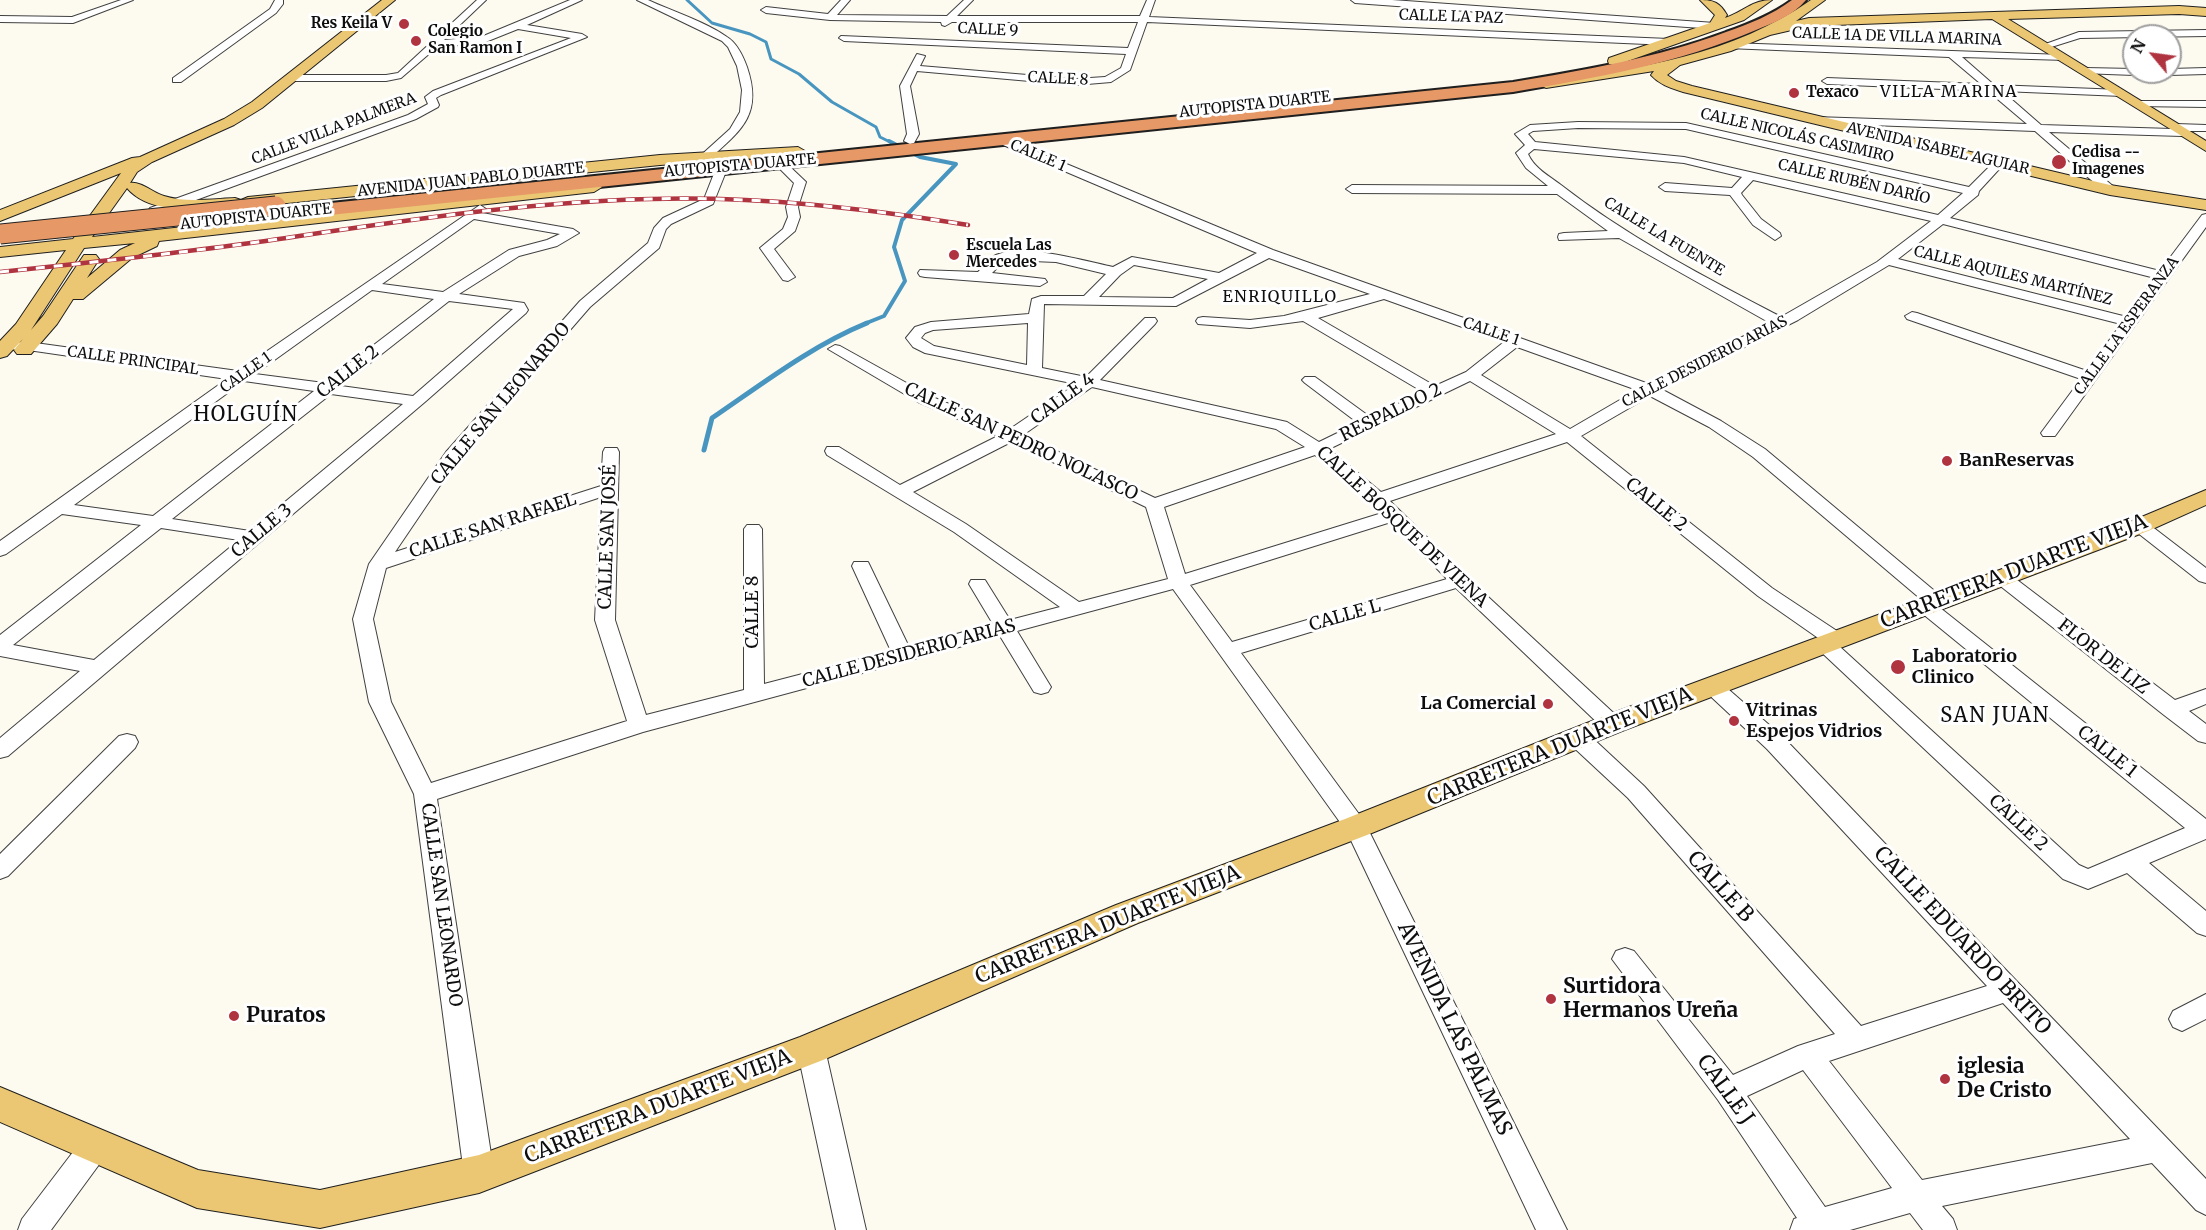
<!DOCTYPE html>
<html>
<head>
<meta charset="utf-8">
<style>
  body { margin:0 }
  #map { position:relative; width:2206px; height:1230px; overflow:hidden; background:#fdfaf0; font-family:Merriweather,serif }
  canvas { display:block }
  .north { position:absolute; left:2122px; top:24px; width:60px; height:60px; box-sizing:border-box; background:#fff; border:2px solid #9f9f9f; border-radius:50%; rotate:299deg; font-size:16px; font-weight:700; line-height:24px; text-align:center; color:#0e0e0e }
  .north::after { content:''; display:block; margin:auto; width:21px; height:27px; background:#b03340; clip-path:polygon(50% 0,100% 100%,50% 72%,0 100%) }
</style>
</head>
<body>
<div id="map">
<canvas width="2206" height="1230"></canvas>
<div class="north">N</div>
</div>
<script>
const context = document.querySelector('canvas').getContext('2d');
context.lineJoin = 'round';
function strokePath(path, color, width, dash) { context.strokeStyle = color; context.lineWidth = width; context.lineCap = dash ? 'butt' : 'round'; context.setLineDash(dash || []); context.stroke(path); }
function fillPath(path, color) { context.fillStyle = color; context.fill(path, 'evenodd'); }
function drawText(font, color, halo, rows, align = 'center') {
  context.font = font + ' Merriweather,serif'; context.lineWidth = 6; context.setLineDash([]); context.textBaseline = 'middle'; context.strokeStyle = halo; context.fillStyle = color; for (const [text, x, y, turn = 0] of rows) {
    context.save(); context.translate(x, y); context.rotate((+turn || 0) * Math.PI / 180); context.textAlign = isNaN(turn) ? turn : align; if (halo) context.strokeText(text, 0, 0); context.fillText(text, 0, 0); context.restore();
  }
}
const streamFar2 = new Path2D(`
  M687,0L712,23L750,34L766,42L771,59L799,74L832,102L876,127L880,137L892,143`);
const streamFar1 = new Path2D(`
  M864,324L884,316L905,281L894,247L902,220L956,164L920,157L889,141`);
const stream = new Path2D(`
  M704,450L712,418C762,384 811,346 867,323`);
const minor = new Path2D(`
  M121,0H133L73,23L0,22V16L72,17Z
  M275,0H283V4L276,13L181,82H173V78L270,9Z
  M477,0H486L444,40L481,37L570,0H582L527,25L582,34L587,37L441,95L436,98L439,105L438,107L416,119L158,214H150L148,211L150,208L408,115L428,104L425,97L433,91L571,38L518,29L483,43L437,47L401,78L386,81H290L285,78L290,75H386L398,73Z
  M637,0H648C674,12 704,21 727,37C737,43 743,56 747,67C763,114 742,130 709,159H701L699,157L730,129L740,112L742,90L737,66L728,47L722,41Z
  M841,0H850L837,15L947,16L964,0H973L957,16H1140L1147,0H1155L1149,17L1669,39L1674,42L1669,45L1147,22L1130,70L1111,82L1075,85L917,71L910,86L919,134L914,143L910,144L904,141L907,134L900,86L917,54L925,56L920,66L1075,79L1105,77L1121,68L1126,54L844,41L839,38L841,36L1128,48L1138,22H952L945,26L942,25L941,22L830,20L766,13L761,10L766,7L828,14Z
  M1351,0H1392L1715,23L1720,26L1715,29L1355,3Z
  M2206,30V36L2080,38L2045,49L2040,46L2079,32Z
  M1730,43L2063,55L2066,56V60L1962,57L1994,85L2122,90L2127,93L2122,96L2002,91L2041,125L2172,129V125L2176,124L2206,125V131H2186V135L2182,136L2049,132L2114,187L2116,190L2110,194L2106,193L2035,131L1815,123L1810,120L1815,117L2027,124L1988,91L1827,84L1822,81L1827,78L1981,84L1949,57L1727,48L1725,46Z
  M2085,68L2134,69V72H2139L2134,75L2081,73V69Z
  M2206,68V74L2170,75L2165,72H2170V69Z
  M2139,101H2206V107L2135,106L2134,104Z
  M1578,122L1686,123L1969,187L1994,162H2002V166L1979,191L1978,195L1950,218L2160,271L2202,215L2206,214V227L2055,436H2043L2041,433L2081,379L1907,319L1905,316L1912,312L1917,313L2087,371L2121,324L1889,265L1798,320L1661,389L1721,421L1765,449L1943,598L1946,602L1939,607L2206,819V839L2149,863L2206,911V936L2197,933L2127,873L2088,889L2063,879L1819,650L1816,645L1821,640L1758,596L1567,442L1390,501L1485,594L1620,719L1623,724L1620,729L1612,732L1604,729L1456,588L1241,653L1364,821L1567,1230H1536L1347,832L1173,589L1017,631L1051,687L1048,692L1041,694L1034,692L1000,636L643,732L437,799L494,1174L489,1184L479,1188L469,1184L464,1174L414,794L369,702L353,619L369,564L446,452L580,301L648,243L654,228L663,218L704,199L715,171H723L725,174L713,204L671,224L666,229L659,248L590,307L458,459L395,552L601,486L603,452L605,448H617L619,452L615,620L646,715L744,690V529L747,525H759L762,529L764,684L891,651L852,566L854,562H868L870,566L909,647L993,624L969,584L971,580H985L1010,620L1060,607L954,532L827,455L825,451L827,447H839L900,485L998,436L918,402L828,349L835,345L840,346L930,396L1010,429L1076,384L925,353L913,347L906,338L915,327L931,322L1029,314L1032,299L1041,296H1084L1106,274L1056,262L1009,260L1003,262L992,273L1045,279L1047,282L1040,286L925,277L920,276L918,273L920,270L978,272C984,266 989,258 996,255C1023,243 1084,261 1113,267L1132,257L1219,273L1257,253L996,142V138H1004L1273,250L1649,384L1770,323L1619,238L1559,240L1558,237L1559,234L1564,233L1608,231L1557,194L1352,193L1346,189L1352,185L1548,186L1526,168L1516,153L1525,145L1515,134L1530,125ZM1578,128L1686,129L1963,193L1938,215L1684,157L1535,142L1528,134L1533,131ZM1534,149L1684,163L1742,177L1732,188L1665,183L1659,187L1665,191L1730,195L1753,225L1775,240L1781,236L1780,233L1761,219L1742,195L1741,193L1753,180L1931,221L1877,262L1781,317C1705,277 1629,238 1561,185C1549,176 1534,168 1528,154ZM1943,224L2155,278L2127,317L1898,259ZM1269,258L1370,294L1284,316L1250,320L1203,317L1198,318L1196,321L1198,324L1250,328L1303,321L1423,392L1370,417L1315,377H1305L1302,380L1305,383L1358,423L1319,442L1287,422L1100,380L1155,324L1157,321L1155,318H1145L1086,377L1042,368L1044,304L1176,306ZM1134,265L1208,279L1173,298L1099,297L1120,275ZM1384,299L1504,342L1466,372L1435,386L1318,318ZM1028,323L1027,365L934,346L921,338L925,333L933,330ZM1517,347L1637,390L1570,429L1481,375ZM1470,381L1556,434L1381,492L1329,449ZM1092,387L1276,429L1305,447L1155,498L1023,435ZM1650,396L1709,427L1753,457L1922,600L1915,606L1918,610L2185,828L2088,869L2079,865L1839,646L1846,640L1843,635L1772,588L1581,436ZM1011,442L1146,507L1168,579L1079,602L966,524L913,492ZM1315,455L1382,513L1185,574L1164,507ZM601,497L595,620L627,721L431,783L391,702L373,619L386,568ZM1391,522L1447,579L1232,642L1190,585Z
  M782,161L786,163L806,182L798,207L800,217L795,231L774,249L795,277L788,281L783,280L760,248L783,229L788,217L786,207L794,183L776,165Z
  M480,205L486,209L482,213L573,229L579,233L557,246L519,256L459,294L524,303L528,310L526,313L426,401L8,756L0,758V738L80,671L0,656V635L141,525L62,514L6,554L0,556V541L227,379L28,350L6,349L4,346L6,343L28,342L238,371ZM474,219L560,234L547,240L509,250L443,292L382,284ZM372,290L434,299L324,383L255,374ZM449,301L513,309L413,396L341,386ZM244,381L314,391L153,516L74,505ZM331,394L403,404L250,531L172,519ZM161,528L239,540L94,660L13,645Z
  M2140,521L2146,522L2206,568V583L2199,581L2134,530L2131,526L2134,522Z
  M2001,571L2008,573L2175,700L2206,689V704L2189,711L2206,724V743L2198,741L2164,715L1994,581L1992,577L1994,573Z
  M1713,680L1720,682L1783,737L2206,1179V1215L2196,1210L2152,1163L1942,1206L1953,1219L1957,1230H1923L1910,1213L1850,1230H1790L1794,1219L1797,1218L1718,1100L1612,959L1616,951L1625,948L1634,951L1733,1075L1798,1046L1835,1034L1628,798L1571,745L1568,739L1571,733L1579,731L1587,733L1644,786L1861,1026L1987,986L1767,749L1706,692L1703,687L1706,682ZM2003,1003L2130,1139L1922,1180L1829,1061ZM1803,1070L1892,1188L1825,1207L1747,1096Z
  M127,734L135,736L138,742L135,748L8,876L0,879V854L119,736Z
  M2206,994V1019L2182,1031L2173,1027L2169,1019L2173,1011Z
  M811,1037L821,1040L825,1049L866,1230H836L797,1049L801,1040Z
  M96,1131L106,1135L110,1145L106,1155L51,1230H18L22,1219L86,1135Z`);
const major = new Path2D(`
  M382,0H395L262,108L234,125L152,162L137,172L130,183C141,181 153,193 164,196C186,203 212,199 235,198L241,200L248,197L660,155L798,147L805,151L798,155L660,165L248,207L242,205L235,208C202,209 151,216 127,188L92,237L594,182L602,187L594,192L159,241L157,246L132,258L83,299H73L57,324L31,354H17L14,350L23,339L7,356L0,358V341L16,324L66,250L0,257V247L73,239L121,173L0,221V210L132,158L140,157L224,119L252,102ZM135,243L120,250L87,278L99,259L96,255H84L43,316L31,330L84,248Z
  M1700,0C1714,0 1720,3 1727,15L1725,18C1743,12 1752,0 1772,0L1744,20L1619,64H1609L1608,61L1609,58L1710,23L1715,15Z
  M1811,0H1825L1796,21L1809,18L2179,6L2206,8V16L2179,14L2008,19L2206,141V151L1992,19L1809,26L1770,35L1731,51L1680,65L1667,75L1676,81L1692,86L2110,185L2206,200V210L2110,195L1683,92C1671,88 1660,85 1651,75L1654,71L1546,88L1539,84L1546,80C1639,70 1734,54 1811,0Z
  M2206,490V505L2148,531L1622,731L1367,835L1138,923L823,1060L479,1193L320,1228L197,1208L0,1122V1087L198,1170L320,1190L479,1155L800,1037L1116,905L1345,819L1602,717L2132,521Z`);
const highway = new Path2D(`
  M1792,0H1806C1794,15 1773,23 1756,30C1679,63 1596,78 1513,92L272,221L266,219L263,215L266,211L272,209L1513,82C1585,70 1657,58 1726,32C1749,24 1772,15 1792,0Z`);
const rail = new Path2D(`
  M0,272C86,263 172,254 258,242C389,223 519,202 651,199C758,196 863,208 968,225`);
const highwayBridge = new Path2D(`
  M0,234L276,206`);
const markers = [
  [404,24,6,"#b03340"],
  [416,41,6,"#b03340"],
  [1794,93,6,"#b03340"],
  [2059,162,8,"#b03340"],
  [954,255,6,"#b03340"],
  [1947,461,6,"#b03340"],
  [1898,667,8,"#b03340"],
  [1548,704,6,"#b03340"],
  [1734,721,6,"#b03340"],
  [1551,999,6,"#b03340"],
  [234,1016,6,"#b03340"],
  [1945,1079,6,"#b03340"]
];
const farStreetnames = [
  ["CALLE LA PAZ",1451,17,2],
  ["CALLE 9",988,30,3],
  ["CALLE 1A DE VILLA MARINA",1897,37,2],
  ["CALLE 8",1058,79,3],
  ["AUTOPISTA DUARTE",1255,105,-6],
  ["CALLE VILLA PALMERA",334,129,-21],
  ["CALLE NICOLÁS CASIMIRO",1797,136,13],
  ["AVENIDA ISABEL AGUIAR",1938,149,13],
  ["CALLE 1",1038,156,23],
  ["AUTOPISTA DUARTE",740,166,-5],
  ["AVENIDA JUAN PABLO DUARTE",471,180,-6],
  ["CALLE RUBÉN DARÍO",1854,182,13],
  ["AUTOPISTA DUARTE",256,217,-6],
  ["CALLE LA FUENTE",1664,237,31],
  ["CALLE AQUILES MARTÍNEZ",2013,276,14],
  ["CALLE LA ESPERANZA",2127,326,-54],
  ["CALLE 1",1491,332,19],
  ["CALLE PRINCIPAL",133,361,8],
  ["CALLE DESIDERIO ARIAS",1705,362,-27],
  ["CALLE 1",246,373,-35]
];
const farPoinames = [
  ["Res Keila V",392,24,"right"],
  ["Colegio",428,32],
  ["San Ramon I",428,49],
  ["Texaco",1806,93],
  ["Cedisa --",2072,153],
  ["Imagenes",2072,170],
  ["Escuela Las",966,246],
  ["Mercedes",966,263]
];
const farNeighbourhoodnames = [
  ["VILLA MARINA",1949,92],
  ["ENRIQUILLO",1280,297]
];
const streetNames = [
  ["CALLE 2",348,372,-38],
  ["CALLE 4",1063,399,-36],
  ["CALLE SAN LEONARDO",501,404,-50],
  ["RESPALDO 2",1391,413,-26],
  ["CALLE SAN PEDRO NOLASCO",1021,442,25],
  ["CALLE 2",1656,505,39],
  ["CALLE SAN RAFAEL",493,526,-18],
  ["CALLE BOSQUE DE VIENA",1402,527,43],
  ["CALLE 3",262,531,-40],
  ["CALLE SAN JOSÉ",608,537,-88],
  ["CALLE 8",753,612,-90],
  ["CALLE L",1345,616,-16],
  ["CALLE DESIDERIO ARIAS",909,654,-15],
  ["FLOR DE LIZ",2103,657,38],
  ["CALLE 1",2107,752,39],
  ["CALLE 2",2018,823,43],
  ["CALLE SAN LEONARDO",441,905,82]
];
const poiNames = [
  ["BanReservas",1959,461],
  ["Laboratorio",1912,657],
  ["Clinico",1912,678],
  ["La Comercial",1536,704,"right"],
  ["Vitrinas",1746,711],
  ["Espejos Vidrios",1746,732]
];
const neighbourhoodNames = [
  ["HOLGUÍN",246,415],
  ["SAN JUAN",1995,716]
];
const nearStreetnames = [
  ["CARRETERA DUARTE VIEJA",2014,572,-21],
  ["CARRETERA DUARTE VIEJA",1560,747,-22],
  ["CALLE B",1720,887,48],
  ["CARRETERA DUARTE VIEJA",1108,925,-22],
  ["CALLE EDUARDO BRITO",1962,941,47],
  ["AVENIDA LAS PALMAS",1454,1029,64],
  ["CALLE J",1725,1090,54],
  ["CARRETERA DUARTE VIEJA",658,1107,-21]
];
const nearPoinames = [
  ["Surtidora",1563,987],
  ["Hermanos Ureña",1563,1011],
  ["Puratos",246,1016],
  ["iglesia",1957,1067],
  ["De Cristo",1957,1091]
];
strokePath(streamFar2, '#4896c0', 3);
strokePath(streamFar1, '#4896c0', 4);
strokePath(stream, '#4896c0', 5);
strokePath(minor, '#414141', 2);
strokePath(major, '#1f1f1f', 2);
strokePath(highway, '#1f1f1f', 4);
fillPath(minor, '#fff');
fillPath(major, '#ebc773');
fillPath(highway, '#e69966');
strokePath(rail, '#b03340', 4.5);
strokePath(rail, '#fff', 3, [9]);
strokePath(highwayBridge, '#1f1f1f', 21, []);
strokePath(highwayBridge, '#e69966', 19);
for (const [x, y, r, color] of markers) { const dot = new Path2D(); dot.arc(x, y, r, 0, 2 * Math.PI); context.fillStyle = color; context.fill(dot); strokePath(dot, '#fff', 2); }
drawText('15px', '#0e0e0e', '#fff', farStreetnames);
drawText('bold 15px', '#0e0e0e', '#fff', farPoinames, 'left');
context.letterSpacing = '1.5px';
drawText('16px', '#0e0e0e', '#fff', farNeighbourhoodnames);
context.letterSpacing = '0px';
drawText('18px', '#0e0e0e', '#fff', streetNames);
drawText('bold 18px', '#0e0e0e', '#fff', poiNames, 'left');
context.letterSpacing = '1.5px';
drawText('20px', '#0e0e0e', '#fff', neighbourhoodNames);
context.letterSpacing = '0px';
drawText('21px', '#0e0e0e', '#fff', nearStreetnames);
drawText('bold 21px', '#0e0e0e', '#fff', nearPoinames, 'left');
</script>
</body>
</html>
